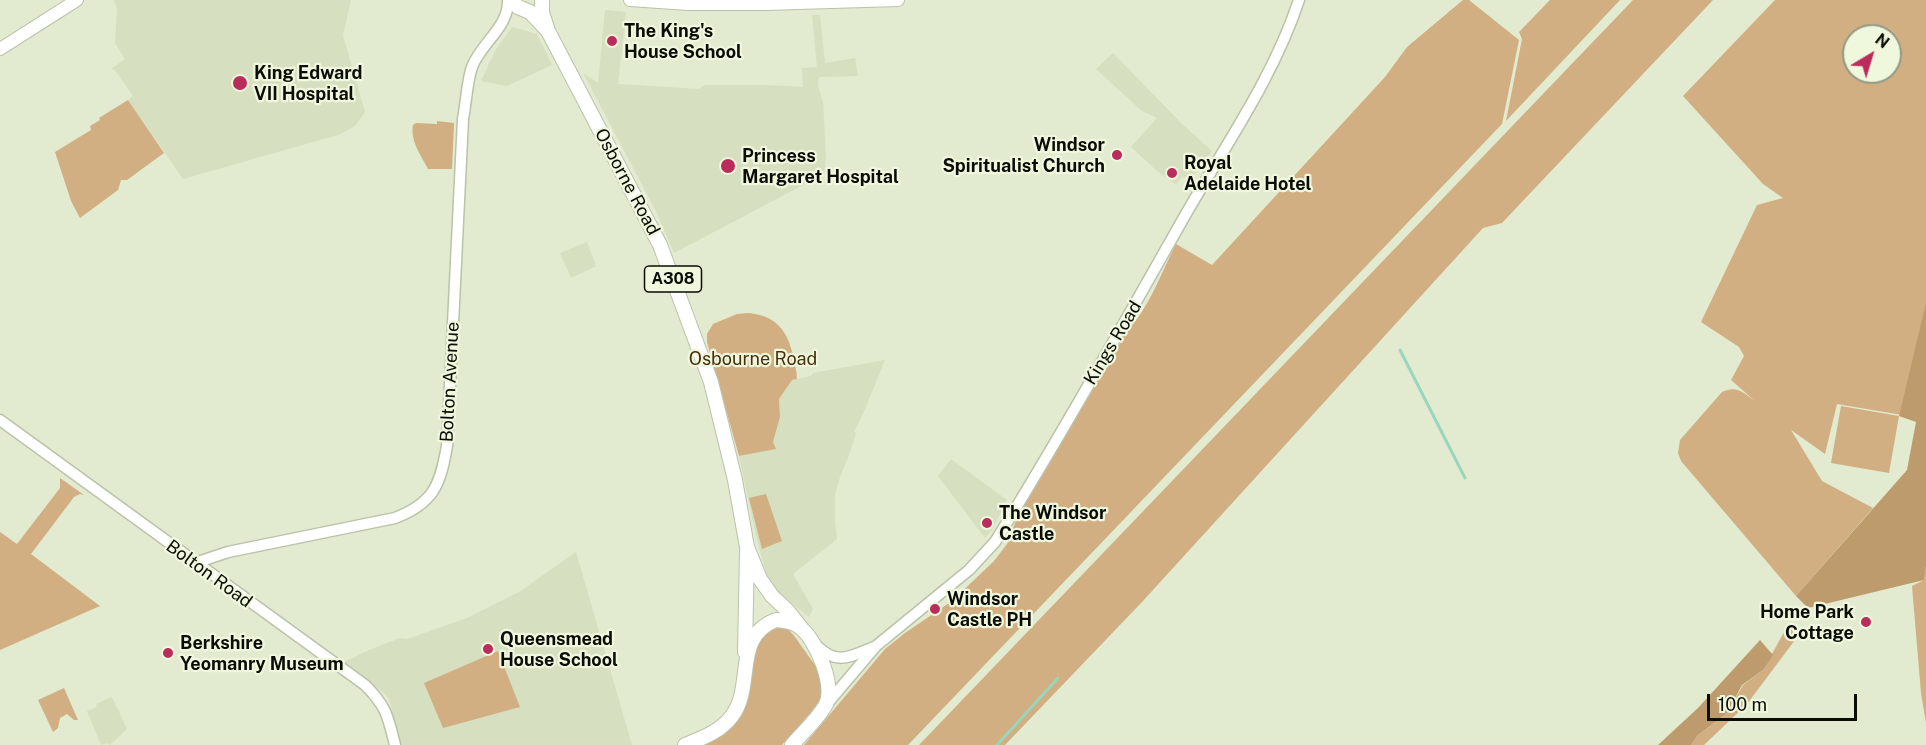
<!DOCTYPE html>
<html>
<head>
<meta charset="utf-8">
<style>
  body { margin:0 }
  #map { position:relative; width:1926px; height:745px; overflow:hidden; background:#e2ead0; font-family:"Public Sans",sans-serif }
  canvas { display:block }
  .north { position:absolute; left:1842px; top:24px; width:60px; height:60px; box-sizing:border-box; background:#eff7dd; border:2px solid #939987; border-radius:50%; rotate:38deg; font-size:16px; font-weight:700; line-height:24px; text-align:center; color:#0a0c05 }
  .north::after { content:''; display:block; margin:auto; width:21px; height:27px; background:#ba2c5c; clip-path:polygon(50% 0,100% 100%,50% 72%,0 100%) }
  .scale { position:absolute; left:1707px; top:694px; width:150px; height:27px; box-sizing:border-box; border:3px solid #0a0c05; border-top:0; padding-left:8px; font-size:18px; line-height:21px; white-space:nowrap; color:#0a0c05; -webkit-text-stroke:4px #eff7dd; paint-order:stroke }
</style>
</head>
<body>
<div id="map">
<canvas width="1926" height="745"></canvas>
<div class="north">N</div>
<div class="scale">100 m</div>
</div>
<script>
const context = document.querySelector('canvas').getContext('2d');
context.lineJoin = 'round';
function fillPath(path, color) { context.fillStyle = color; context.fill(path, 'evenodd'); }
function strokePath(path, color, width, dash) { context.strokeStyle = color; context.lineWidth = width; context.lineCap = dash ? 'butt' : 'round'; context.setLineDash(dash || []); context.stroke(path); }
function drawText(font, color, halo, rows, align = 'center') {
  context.font = font + ' "Public Sans",sans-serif'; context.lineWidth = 4.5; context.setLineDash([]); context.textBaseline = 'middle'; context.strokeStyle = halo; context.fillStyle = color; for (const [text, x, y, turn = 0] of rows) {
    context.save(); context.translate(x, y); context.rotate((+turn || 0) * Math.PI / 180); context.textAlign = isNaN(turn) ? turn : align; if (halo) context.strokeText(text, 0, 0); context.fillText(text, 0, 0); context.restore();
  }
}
const built = new Path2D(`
  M114,0H351L343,35L365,112L355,126L341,134L183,179L128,100L133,96L115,70L111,69L125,59L115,43L117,9Z
  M605,10L626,12L618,84L699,89L705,85H766L803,87L802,68L817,67L812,15H820L825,63L855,58L858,76L819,77L818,86L823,102L826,157L824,174L674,253L655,209L583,73L598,83Z
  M512,27L537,34L552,65L507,86L481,81L495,51Z
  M1113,53L1181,123L1212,151L1195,174L1181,178L1176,185L1156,170L1131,147L1157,118L1142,111L1096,69Z
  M587,242L596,266L571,278L560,253Z
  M885,360L863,414L854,432L856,433L849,455L840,477L835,495V522L837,539L793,574L813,609L809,617L773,588L768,581L755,532L739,456L776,449L773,442L780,417L779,399L792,380L811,376L813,373Z
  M951,459L1007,500L992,530L985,538L938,476Z
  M576,552L632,745H401L389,699L383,692L342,663L369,650L400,638L407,639L467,618L519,592Z
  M112,697L127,729L110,745L107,743L101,745L87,711L97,707L96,704Z`);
const green = new Path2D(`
  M1463,0H1469L1519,40L1502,124L908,745H804L885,649L905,633L952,601L994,561L1007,544L1017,518L1128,330C1150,306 1161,273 1176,244L1212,265L1385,77L1407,47Z
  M1550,0H1620L1506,121L1522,39L1519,32Z
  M1633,0H1713L1502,223L1483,228L1142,602L1005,745H919Z
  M1775,0H1926V308L1902,415L1837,404L1825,454L1791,430L1822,481L1873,508L1796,596L1681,461L1678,453L1680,440L1722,392C1737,385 1744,393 1755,401L1731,380L1744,356L1739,347L1701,322L1757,205L1783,198L1763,184L1683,96ZM1854,36H1890V72H1854Z
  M128,100L164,153L127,180H121L118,190L80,218L71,201L55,152L91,130L90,126L100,120L99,118Z
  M437,121L454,123L452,169H428C421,155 410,141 413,125L416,123L437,124Z
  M749,313C776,316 787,330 793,355C794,363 797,371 797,379L792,380L779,399L780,417L773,442L776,449L739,456L707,342V334L713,324L737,314Z
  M1841,406L1899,416L1889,473L1831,463Z
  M60,478L84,495L80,494L74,497L31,554L100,606L0,650V532L17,544L60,488Z
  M766,494L782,541L762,549L749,498Z
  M1926,566V723L1921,693L1912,586L1924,580Z
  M775,623C793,630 794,636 805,651C813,663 827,678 823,693C819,706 792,734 782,745H700L746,702L750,689L755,644Z
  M1788,625L1801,632L1747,704L1704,745H1691L1698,735L1727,713L1743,685L1763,670Z
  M498,651L520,707L443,728L424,683Z
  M64,688L78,720H74L67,714L60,718L58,728L53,732L38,700Z`);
const forest = new Path2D(`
  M1926,303V566L1924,580L1808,608L1796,596L1907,470L1916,422L1899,416Z
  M1760,640L1773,655L1763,670L1742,685L1727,713L1698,735L1691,745H1658L1698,708Z`);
const stream = new Path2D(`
  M1400,350L1465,478
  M997,745L1058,678`);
const tertiary = new Path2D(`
  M0,420L365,685C387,707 388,717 395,745
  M195,563L228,552L395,518C434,503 440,485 447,446L463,119C466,104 467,81 472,67C481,43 509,27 508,0
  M816,645C837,666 849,657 874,647
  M826,705L876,646L969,570L995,542C1062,434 1124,323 1187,212C1227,143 1274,76 1299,0`);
const secondary = new Path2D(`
  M630,0L688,4H765L898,0
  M0,49L77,0`);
const primary = new Path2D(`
  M511,0L518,7L530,12L546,29
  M542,0V12L548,31L660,245L711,382L735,480L747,547L760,579L772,596L788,611L802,629
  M745,652L747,551
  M685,745C702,738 720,732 732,716C755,685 732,637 776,620C785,621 795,622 802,629C817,642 836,687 825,706C817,720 802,733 792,745`);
const markers = [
  [612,41,6,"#ba2c5c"],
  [240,83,8,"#ba2c5c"],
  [1117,155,6,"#ba2c5c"],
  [728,166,8,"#ba2c5c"],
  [1172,173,6,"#ba2c5c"],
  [987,523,6,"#ba2c5c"],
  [935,609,6,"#ba2c5c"],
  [1866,622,6,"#ba2c5c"],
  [488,649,6,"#ba2c5c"],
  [168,653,6,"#ba2c5c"]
];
const shields = [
  [673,279,57]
];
const shieldNames = [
  ["A308",673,279]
];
const poiNames = [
  ["The King's",624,31],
  ["House School",624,52],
  ["King Edward",254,73],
  ["VII Hospital",254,94],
  ["Windsor",1105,145,"right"],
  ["Spiritualist Church",1105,166,"right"],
  ["Princess",742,156],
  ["Margaret Hospital",742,177],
  ["Royal",1184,163],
  ["Adelaide Hotel",1184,184],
  ["The Windsor",999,513],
  ["Castle",999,534],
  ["Windsor",947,599],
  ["Castle PH",947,620],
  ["Home Park",1854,612,"right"],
  ["Cottage",1854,633,"right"],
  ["Queensmead",500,639],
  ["House School",500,660],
  ["Berkshire",180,643],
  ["Yeomanry Museum",180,664]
];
const streetNames = [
  ["Osborne Road",627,182,62],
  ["Kings Road",1113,343,-59],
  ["Bolton Avenue",450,382,-87],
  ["Bolton Road",209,574,36]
];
const parkNames = [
  ["Osbourne Road",753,359]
];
fillPath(built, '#d6dfbf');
fillPath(green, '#d1af82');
fillPath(forest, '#bd9b6c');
strokePath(stream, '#98d7bc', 3);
strokePath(tertiary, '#bac2a9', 13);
strokePath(secondary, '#bac2a9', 14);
strokePath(primary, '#bac2a9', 16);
strokePath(tertiary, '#fff', 10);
strokePath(secondary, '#fff', 12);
strokePath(primary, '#fff', 14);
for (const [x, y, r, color] of markers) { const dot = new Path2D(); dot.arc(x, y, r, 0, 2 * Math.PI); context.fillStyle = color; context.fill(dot); strokePath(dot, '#eff7dd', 2); }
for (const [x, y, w] of shields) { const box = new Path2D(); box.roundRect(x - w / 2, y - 13, w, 26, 4.5); context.fillStyle = '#eff7dd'; context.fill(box); strokePath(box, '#0a0c05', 1.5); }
drawText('bold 16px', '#0a0c05', null, shieldNames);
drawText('bold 18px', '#0a0c05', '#eff7dd', poiNames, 'left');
drawText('18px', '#0a0c05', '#eff7dd', streetNames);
drawText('18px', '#472f08', '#eff7dd', parkNames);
</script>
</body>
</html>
